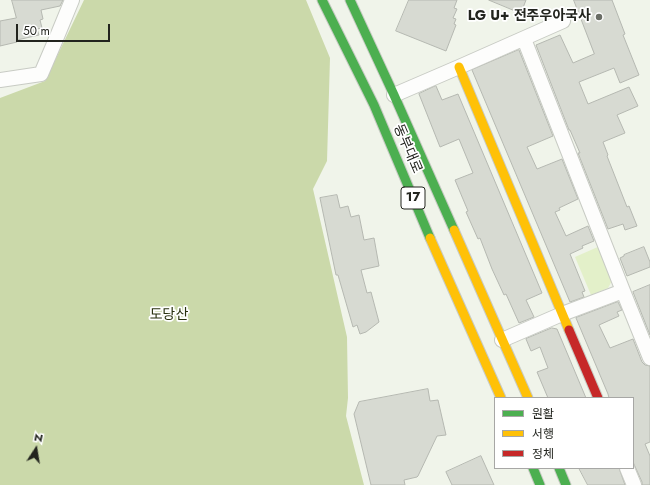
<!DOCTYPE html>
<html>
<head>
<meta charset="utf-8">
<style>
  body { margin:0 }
  #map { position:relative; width:650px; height:485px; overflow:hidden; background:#f0f4ea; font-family:Jost,"Noto Sans KR",sans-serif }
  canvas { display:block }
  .legend { position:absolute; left:494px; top:397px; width:140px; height:72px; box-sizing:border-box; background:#fff; border:1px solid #a7a7a5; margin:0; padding:5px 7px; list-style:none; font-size:12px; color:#22241e }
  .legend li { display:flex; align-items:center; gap:8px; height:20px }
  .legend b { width:20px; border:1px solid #a7a7a5 }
  .north { position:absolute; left:16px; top:429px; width:40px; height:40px; -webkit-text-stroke:3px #fff; paint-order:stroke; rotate:12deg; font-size:11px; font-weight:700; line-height:16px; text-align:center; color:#22241e }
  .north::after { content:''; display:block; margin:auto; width:14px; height:18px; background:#22241e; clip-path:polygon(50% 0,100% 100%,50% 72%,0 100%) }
  .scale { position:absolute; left:16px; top:24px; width:94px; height:18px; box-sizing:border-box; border:2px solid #22241e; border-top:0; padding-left:5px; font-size:12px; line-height:14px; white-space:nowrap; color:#22241e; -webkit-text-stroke:3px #fff; paint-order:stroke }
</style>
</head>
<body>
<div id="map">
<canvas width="650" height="485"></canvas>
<ul class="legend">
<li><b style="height:5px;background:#4caf50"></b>원활</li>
<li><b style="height:5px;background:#ffc107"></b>서행</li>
<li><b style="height:5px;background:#c62828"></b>정체</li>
</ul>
<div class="north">N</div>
<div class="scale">50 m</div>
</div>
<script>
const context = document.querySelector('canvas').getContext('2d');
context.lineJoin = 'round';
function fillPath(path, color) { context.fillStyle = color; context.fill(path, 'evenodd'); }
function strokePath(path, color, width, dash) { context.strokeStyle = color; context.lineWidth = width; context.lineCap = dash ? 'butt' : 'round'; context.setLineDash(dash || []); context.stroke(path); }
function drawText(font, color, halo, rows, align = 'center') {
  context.font = font + ' Jost,"Noto Sans KR",sans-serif'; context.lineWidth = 3.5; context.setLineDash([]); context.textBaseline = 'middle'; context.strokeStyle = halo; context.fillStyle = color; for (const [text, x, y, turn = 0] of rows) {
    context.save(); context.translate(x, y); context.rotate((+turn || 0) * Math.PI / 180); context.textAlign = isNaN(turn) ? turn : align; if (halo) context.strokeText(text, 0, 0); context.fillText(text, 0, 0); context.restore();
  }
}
const green = new Path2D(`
  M600,246L613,279L608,288L591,295L575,257Z`);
const forest = new Path2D(`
  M84,0H306L330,58L327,161L313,189L347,337L348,398L346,416L364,485H0V98L45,81Z`);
const building = new Path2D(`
  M12,0H63L60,6L41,10L43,19L40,20L42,28L37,29L39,35L17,40V42L0,46V21L16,18Z
  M409,0H457L454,8L457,9L453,18L456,19L454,24L456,25L446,51L396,31Z
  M489,0H526L521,13Z
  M574,0H612L625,34L623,35L639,75L620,83L614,68L579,82L588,104L629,87L638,106L617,115L625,133L603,142L608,155L607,156L627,207L629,206L637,226L625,230L623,224L608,229L578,153H580L570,130H569L536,45L560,35L573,63L594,54Z
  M519,50L553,136L527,147L537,169L562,159L578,199L559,208L560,210L555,212L566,236L588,226L594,241L582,246L583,248L570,254L585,291L582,292L584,297L570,302L472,70Z
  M436,86L442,100L458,94L542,293L526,300L534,317L519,323L506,294L504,295L492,269L480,238L478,239L466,212L468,211L455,180L473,173L459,139L440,147L419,94Z
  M337,195L340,208L348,206L351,217L359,215L364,240L374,238L379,266L361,270L367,293L371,292L379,322L366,332L360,334L357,325L353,327L338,275H336L320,198Z
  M644,247L650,262V267L627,276L620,258L624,256V255Z
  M650,285V335L633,292Z
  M618,302L622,310L617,312L619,316L599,325L610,348L633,339L642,362L645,365L650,366V442L645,444L650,456V485H642V482L633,462V398H609L608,394L576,318Z
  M552,328L557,329L586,398H548L537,372L548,368L540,347L531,351L526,339Z
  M428,389L430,401L438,400L446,435L437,436L418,476L417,477L404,480L405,485H371L354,414L359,402Z
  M481,456L494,485H452L446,472Z
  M579,468H619L625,485H588Z`);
const street = new Path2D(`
  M524,39L623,291L650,358
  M0,80L41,74L56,39L72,0
  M394,95L459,67L563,21
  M502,340L562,314L623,291
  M627,468L634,485`);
const fast = new Path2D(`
  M322,0L374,105L430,238
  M350,0L394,95L454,230
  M533,468L540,485
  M559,468L566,485`);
const slow = new Path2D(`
  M459,67L569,330
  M454,230L528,398
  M430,238L501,398`);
const jam = new Path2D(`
  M569,330L598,398`);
const markers = [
  [599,17,4,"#6a6d65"]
];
const shields = [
  [413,198,24]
];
const shieldNames = [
  ["17",413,198]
];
const poiNames = [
  ["LG U+ 전주우아국사",591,17]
];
const streetNames = [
  ["동부대로",407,149,67]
];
const parkNames = [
  ["도당산",169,316]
];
fillPath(green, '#e3f0c9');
fillPath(forest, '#cbd9aa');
fillPath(building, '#d7dad2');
strokePath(building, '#b5b8b1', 1);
strokePath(street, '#c8cbc4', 16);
strokePath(fast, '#c8cbc4', 11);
strokePath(slow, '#c8cbc4', 11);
strokePath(jam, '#c8cbc4', 11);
strokePath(street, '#fdfdfc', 14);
strokePath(fast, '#4caf50', 9);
strokePath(slow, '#ffc107', 9);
strokePath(jam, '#c62828', 9);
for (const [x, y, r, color] of markers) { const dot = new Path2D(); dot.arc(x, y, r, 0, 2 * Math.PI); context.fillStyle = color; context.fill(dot); strokePath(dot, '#fff', 1.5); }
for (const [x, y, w] of shields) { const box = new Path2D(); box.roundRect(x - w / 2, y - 11, w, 22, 3); context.fillStyle = '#fff'; context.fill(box); strokePath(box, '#22241e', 1); }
drawText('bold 13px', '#22241e', null, shieldNames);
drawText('bold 14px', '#22241e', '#fff', poiNames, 'right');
drawText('14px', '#22241e', '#fff', streetNames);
drawText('14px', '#28310f', '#fff', parkNames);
</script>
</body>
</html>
